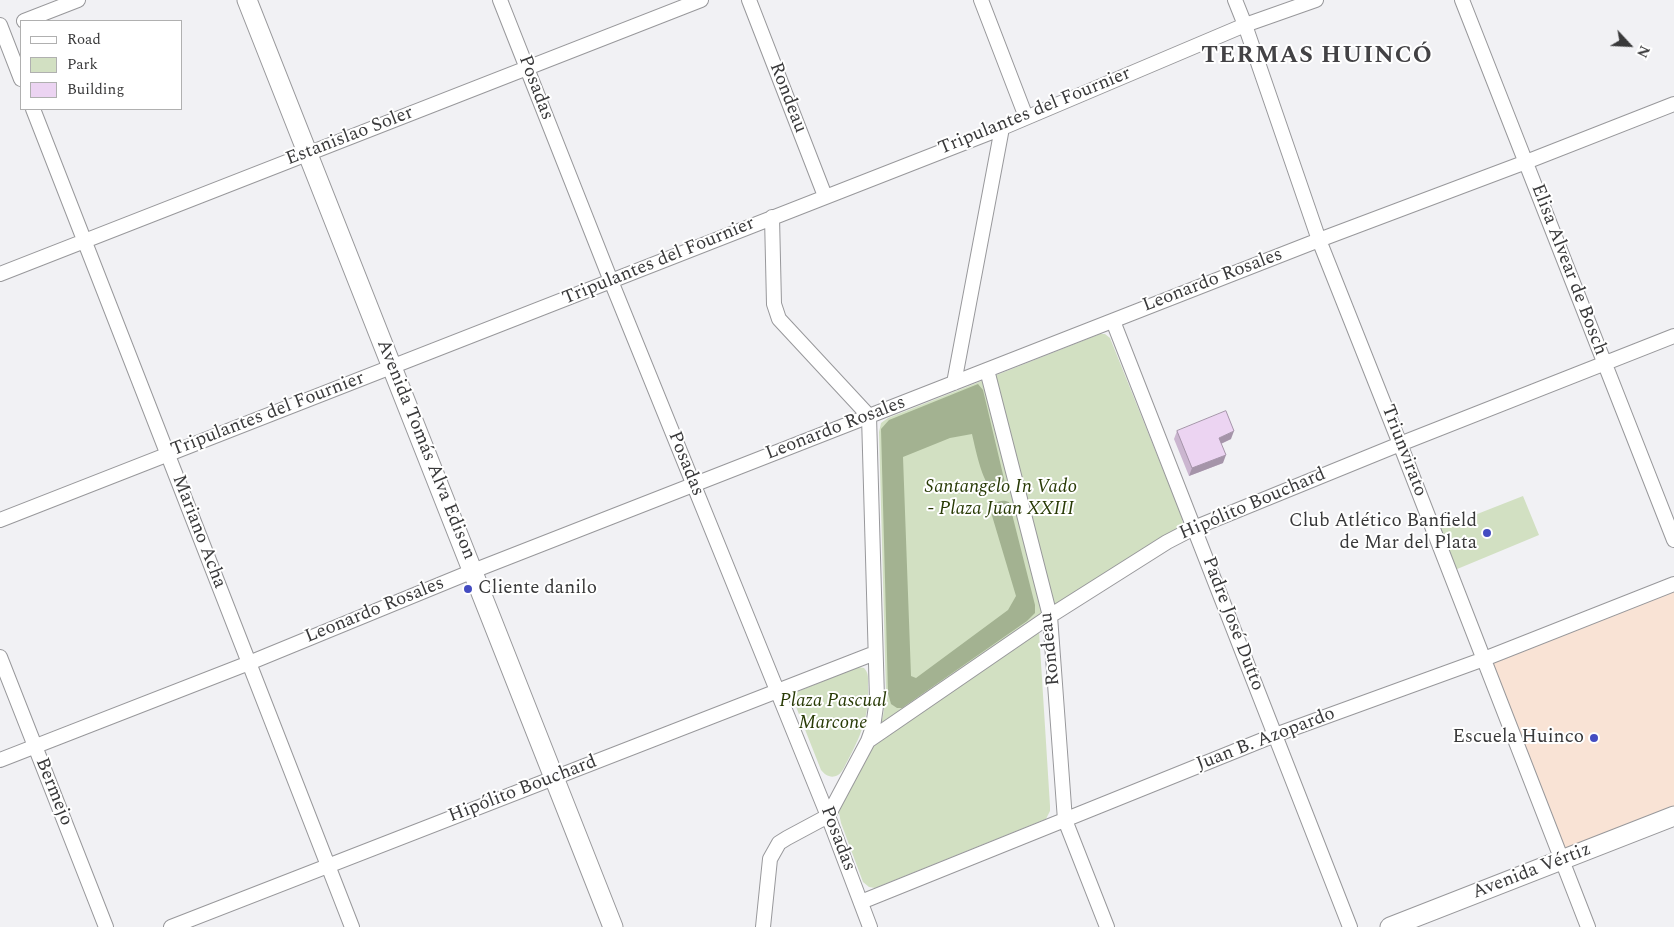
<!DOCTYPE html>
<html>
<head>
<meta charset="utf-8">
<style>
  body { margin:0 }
  #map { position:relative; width:1674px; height:927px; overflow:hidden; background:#f1f1f4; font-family:Spectral,serif }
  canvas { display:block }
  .legend { position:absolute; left:20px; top:20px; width:162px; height:90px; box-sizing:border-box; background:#fff; border:1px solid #b0b0b0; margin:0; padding:6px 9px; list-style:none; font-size:15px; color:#39393a }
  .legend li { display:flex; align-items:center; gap:10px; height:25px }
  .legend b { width:25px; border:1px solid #b0b0b0 }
  .north { position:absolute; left:1604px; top:20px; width:50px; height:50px; -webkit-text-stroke:4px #fff; paint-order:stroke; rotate:115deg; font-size:14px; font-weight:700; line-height:20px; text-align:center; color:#39393a }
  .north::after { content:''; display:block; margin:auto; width:18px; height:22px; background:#39393a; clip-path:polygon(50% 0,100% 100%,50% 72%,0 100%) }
</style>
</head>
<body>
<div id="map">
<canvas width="1674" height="927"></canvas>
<ul class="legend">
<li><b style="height:6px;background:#fff"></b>Road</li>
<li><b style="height:14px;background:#d2e0c2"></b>Park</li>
<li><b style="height:14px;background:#ecd4f2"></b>Building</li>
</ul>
<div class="north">N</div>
</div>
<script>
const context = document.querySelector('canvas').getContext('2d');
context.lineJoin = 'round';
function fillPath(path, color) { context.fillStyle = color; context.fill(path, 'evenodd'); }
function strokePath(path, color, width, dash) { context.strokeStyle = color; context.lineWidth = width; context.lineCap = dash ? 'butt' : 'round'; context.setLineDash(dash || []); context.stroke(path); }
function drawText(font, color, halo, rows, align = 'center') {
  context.font = font + ' Spectral,serif'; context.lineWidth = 4; context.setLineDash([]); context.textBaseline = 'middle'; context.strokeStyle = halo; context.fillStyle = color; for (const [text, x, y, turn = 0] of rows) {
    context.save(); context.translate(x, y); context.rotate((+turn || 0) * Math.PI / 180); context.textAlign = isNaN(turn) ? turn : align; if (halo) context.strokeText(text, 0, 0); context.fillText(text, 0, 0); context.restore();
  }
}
const education = new Path2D(`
  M1674,584V816L1562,860L1484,659Z`);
const green = new Path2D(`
  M1100,334H1105L1110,338L1182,517L1183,524L1178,529L1163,536L1038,615L1050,806V811L1046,819L875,888L869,887L863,882L841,823L839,813L842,804L873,746L883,716L886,694L879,432L881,423L888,418Z
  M1523,496L1539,535L1450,572L1434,531Z
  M858,667L864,668C869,673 868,679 868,686C870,713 861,736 848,760C845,765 843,772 838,775C831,779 825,775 821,770L793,699L796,693L799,691Z`);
const forest = new Path2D(`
  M978,384L983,390L1005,483L1002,488L992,489C982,482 975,447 972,434L950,438L903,457L911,676L916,678L1008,610L1016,596L990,509C996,502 1000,499 1009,502L1035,605V613L1027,621L902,708H897L891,704L888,693L881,429L889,420Z`);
const street = new Path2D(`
  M500,0L611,281L828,816L870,927
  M749,0L825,196
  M981,0L1026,117
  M1235,0L1245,25L1319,240L1400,444L1588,927
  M1462,0L1674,540
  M24,21L78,0
  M0,25L21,79
  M33,109L352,927
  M0,274L701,0
  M1113,321L1350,927
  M987,370L1050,616L1065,820L1107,927
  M954,383L1002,128
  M0,520L1002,128L1245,25L1316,0
  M0,657L106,927
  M868,741L1050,616L1167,542L1194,528L1400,444L1674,336
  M0,760L249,663L473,571L1319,240L1526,162L1674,104
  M861,902L1275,735L1484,659L1674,584
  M171,927L875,653
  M763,927L770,859L779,843L787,838L828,816L868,741L873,727L877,699L869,416L779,319L774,304L772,217`);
const secondary = new Path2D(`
  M247,0L613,927
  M1390,927L1674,816`);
const wall = new Path2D(`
  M1177,431L1231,439L1221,444L1223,463L1189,476L1174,439Z`);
const shadedWall = new Path2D(`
  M1234,431L1231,439L1216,446L1219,438Z
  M1226,455L1223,463L1189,476L1192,468Z`);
const building = new Path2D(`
  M1226,411L1234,431L1219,438L1226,455L1192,468L1177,431Z`);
const markers = [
  [1487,533,5,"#444cc1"],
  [468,589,5,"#444cc1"],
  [1594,738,5,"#444cc1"]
];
const streetNames = [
  ["Posadas",535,88,69],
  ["Rondeau",787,98,69],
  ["Tripulantes del Fournier",1035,112,-22],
  ["Estanislao Soler",350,137,-21],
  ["Tripulantes del Fournier",659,262,-22],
  ["Elisa Alvear de Bosch",1568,270,69],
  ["Leonardo Rosales",1213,281,-21],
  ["Tripulantes del Fournier",268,415,-21],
  ["Leonardo Rosales",836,429,-21],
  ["Avenida Tomás Alva Edison",425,450,68],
  ["Triunvirato",1403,451,69],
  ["Posadas",685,464,68],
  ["Hipólito Bouchard",1253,505,-23],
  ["Mariano Acha",198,532,69],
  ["Leonardo Rosales",375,611,-22],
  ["Padre José Dutto",1232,624,69],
  ["Rondeau",1051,649,-96],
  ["Juan B. Azopardo",1266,740,-21],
  ["Hipólito Bouchard",523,790,-21],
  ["Bermejo",53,792,68],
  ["Posadas",837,839,69],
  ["Avenida Vértiz",1532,872,-21]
];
const parkNames = [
  ["Santangelo In Vado",1001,488],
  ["- Plaza Juan XXIII",1001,510],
  ["Plaza Pascual",833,702],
  ["Marcone",833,724]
];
const poiNames = [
  ["Club Atlético Banfield",1477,522],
  ["de Mar del Plata",1477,544],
  ["Cliente danilo",478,589,"left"],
  ["Escuela Huinco",1584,738]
];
const districtNames = [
  ["TERMAS HUINCÓ",1317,57]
];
fillPath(education, '#f9e3d5');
fillPath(green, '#d2e0c2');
fillPath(forest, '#a3b291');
strokePath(street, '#98989b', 16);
strokePath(secondary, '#98989b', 21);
strokePath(street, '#fff', 14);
strokePath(secondary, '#fff', 19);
fillPath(wall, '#cbb6d0');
fillPath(shadedWall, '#a594a9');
fillPath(building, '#ecd4f2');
strokePath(building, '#a594a9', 1);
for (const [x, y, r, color] of markers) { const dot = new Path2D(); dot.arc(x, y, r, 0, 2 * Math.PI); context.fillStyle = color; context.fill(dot); strokePath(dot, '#fff', 2); }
drawText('19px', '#39393a', '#fff', streetNames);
drawText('italic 19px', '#283a05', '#fff', parkNames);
drawText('19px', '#39393a', '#fff', poiNames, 'right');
context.letterSpacing = '1px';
drawText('bold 24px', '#434245', '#fff', districtNames);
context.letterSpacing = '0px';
</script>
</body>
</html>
